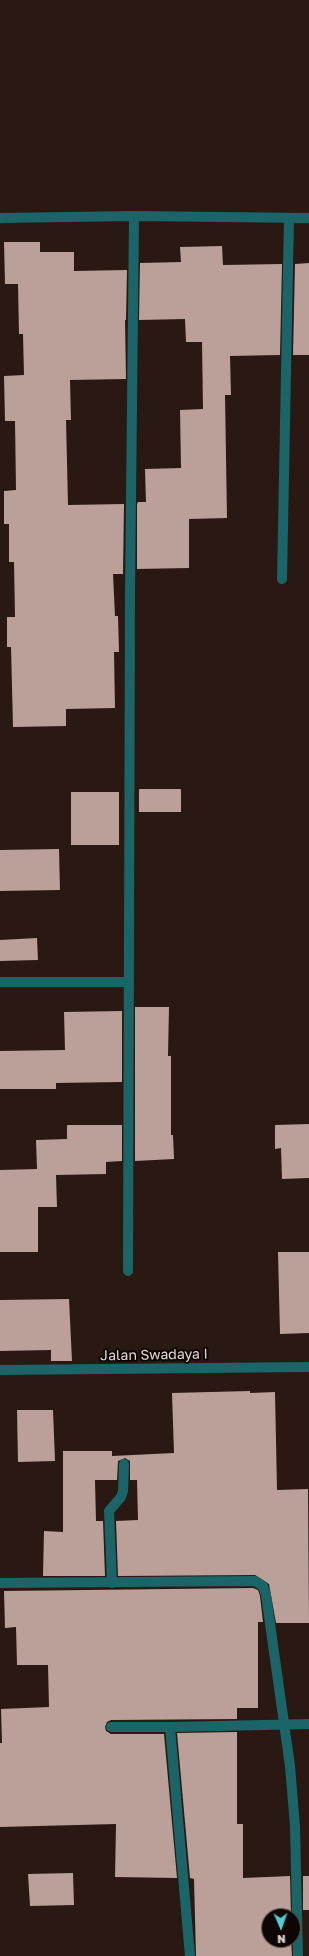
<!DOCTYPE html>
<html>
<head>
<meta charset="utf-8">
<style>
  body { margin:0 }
  #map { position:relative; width:309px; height:1956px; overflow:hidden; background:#2a1812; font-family:"Golos Text",sans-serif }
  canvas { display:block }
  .north { position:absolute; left:261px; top:1908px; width:40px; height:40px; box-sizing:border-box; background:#0d0604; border:1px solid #635956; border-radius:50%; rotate:178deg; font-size:11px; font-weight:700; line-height:16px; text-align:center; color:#e4d6d2 }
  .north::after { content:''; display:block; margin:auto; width:14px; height:18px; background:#51ccd1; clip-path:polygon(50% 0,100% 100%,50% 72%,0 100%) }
</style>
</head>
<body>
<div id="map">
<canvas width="309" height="1956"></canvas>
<div class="north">N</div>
</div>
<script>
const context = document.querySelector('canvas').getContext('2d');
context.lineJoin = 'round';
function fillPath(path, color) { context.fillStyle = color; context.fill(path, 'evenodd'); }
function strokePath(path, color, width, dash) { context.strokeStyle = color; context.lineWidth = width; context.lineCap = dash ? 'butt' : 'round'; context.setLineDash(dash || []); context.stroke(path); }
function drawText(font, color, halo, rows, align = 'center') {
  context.font = font + ' "Golos Text",sans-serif'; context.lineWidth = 4; context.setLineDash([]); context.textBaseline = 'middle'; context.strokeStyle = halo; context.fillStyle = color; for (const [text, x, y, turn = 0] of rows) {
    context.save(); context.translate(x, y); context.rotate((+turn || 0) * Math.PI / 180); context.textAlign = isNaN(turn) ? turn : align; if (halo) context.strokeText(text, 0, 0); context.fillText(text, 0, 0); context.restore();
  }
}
const building = new Path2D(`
  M4,242H40V252H74V271L127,270L126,320H125L126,379L70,380L71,420H66L68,505L124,504L123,574H113L115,616H118L119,652H114L115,708L66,709V726L13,727L11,647H7V617H15L14,562H9V524H4V491L16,490L15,421H5L4,376L24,375L23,334H19L18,284H5Z
  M222,246L223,265L282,264L280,355L230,356L231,395H225L227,518L189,519V568L137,569V504L138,502H146L145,469L181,468L180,410L203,409L202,342H186L185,319L139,320L140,263L181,262L180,247Z
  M309,263V355H293L295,264Z
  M139,789H181V812H139Z
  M71,792H119V845H71Z
  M59,849L60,890L0,891V850Z
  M37,938L38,960L0,961V940Z
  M135,1007H169L168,1056H171V1135H173L174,1159L135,1161Z
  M122,1011V1082L56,1083V1089H0V1051L65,1050L64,1012Z
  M309,1124V1178L282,1179L281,1148L275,1149V1125Z
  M67,1125H122V1161L106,1162V1174L56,1175L57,1207H38V1252H0V1170L37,1169L36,1140L67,1139Z
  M278,1252H309V1333L280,1334Z
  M69,1299L72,1361H51V1350L0,1351V1300Z
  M250,1391V1393L275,1392L277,1490L308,1489L309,1623H276L269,1584L255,1575L118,1576L116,1521L138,1520L137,1480H130V1461L125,1458L118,1461L117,1480H95L96,1521H103L105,1576H43L44,1531L63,1532V1451H112V1456L174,1453L172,1393Z
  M17,1410H53L55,1461L18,1462Z
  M253,1588L258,1590L260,1596L263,1622H258V1708H237V1719L111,1720L107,1722L105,1727L106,1731L111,1734H164L177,1878L115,1877L116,1824L0,1827V1743H2L1,1709L49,1707L48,1665H17L16,1627L5,1628L4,1591Z
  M237,1732V1824H243V1878L290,1876L291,1916H269V1940H291L292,1956H196L194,1879L190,1878L177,1733Z
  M73,1873L74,1905L30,1906L28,1874Z
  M303,1876H309V1910H303Z`);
const street = new Path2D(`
  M0,218L134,216L309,218
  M282,579L289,218
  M0,982H129
  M128,1271L130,594L134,216
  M0,1370L309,1367
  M0,1583L255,1581L263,1586L266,1595L290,1766L295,1826L298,1956
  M112,1583L109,1511L121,1497L123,1491L124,1464
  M111,1727H170
  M190,1956L170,1727L309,1724`);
const streetNames = [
  ["Jalan Swadaya I",154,1355,-1]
];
fillPath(building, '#baa099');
strokePath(street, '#1b6467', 10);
drawText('14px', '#e4d6d2', '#0d0604', streetNames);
</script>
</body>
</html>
